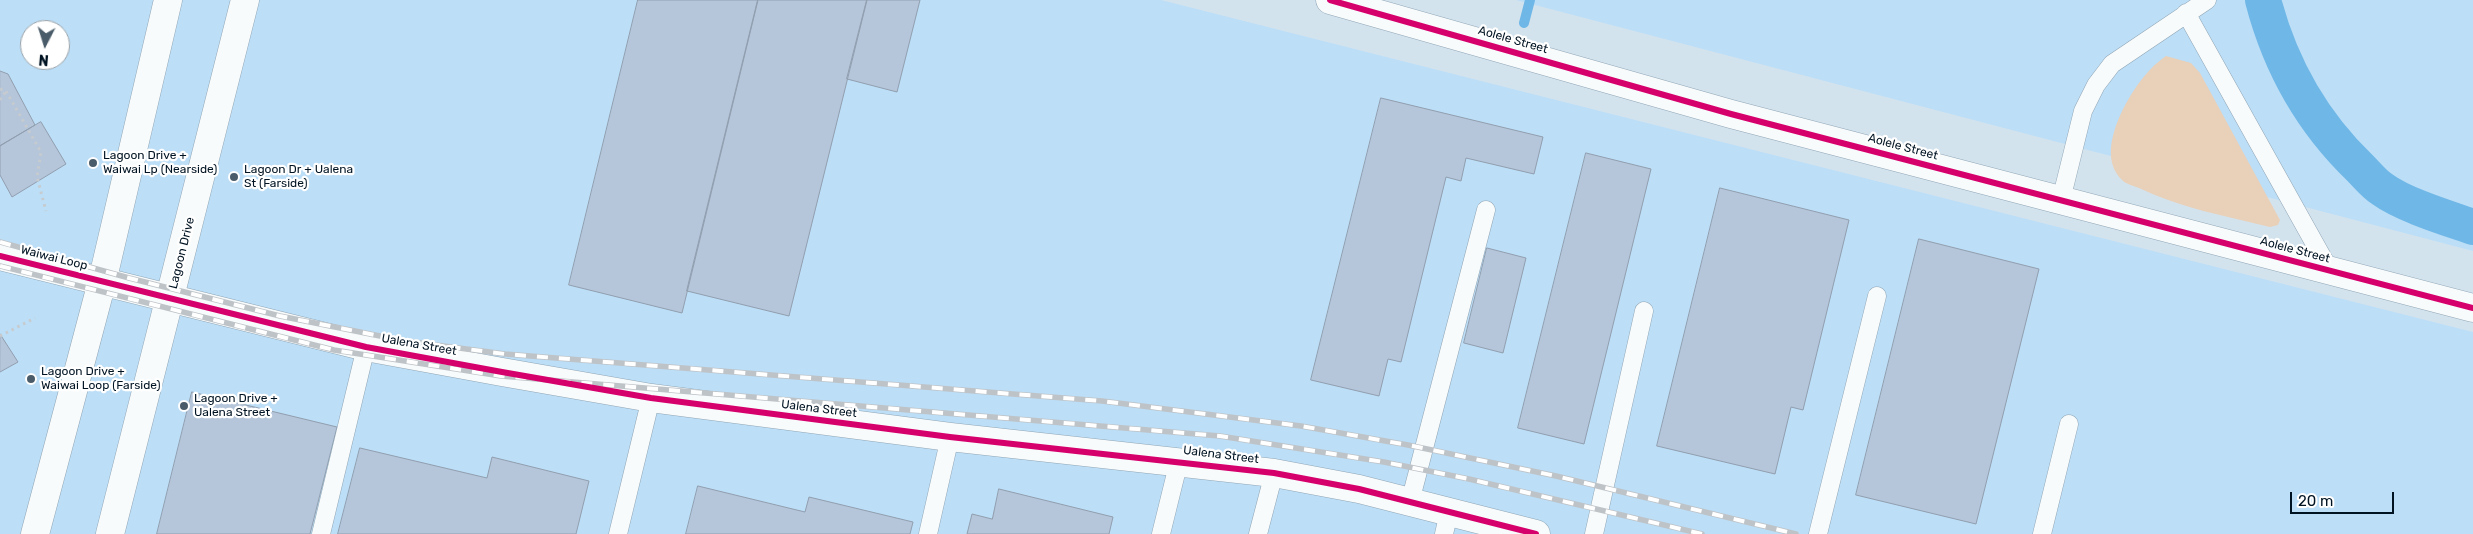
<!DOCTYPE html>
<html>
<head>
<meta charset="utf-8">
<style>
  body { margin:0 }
  #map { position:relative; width:2473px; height:534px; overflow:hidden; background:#d3e3ee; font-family:Rubik,sans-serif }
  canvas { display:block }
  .north { position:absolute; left:20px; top:20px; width:50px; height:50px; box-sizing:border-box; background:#fff; border:1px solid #99a1a7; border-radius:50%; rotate:185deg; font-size:14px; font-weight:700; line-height:20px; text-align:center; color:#001322 }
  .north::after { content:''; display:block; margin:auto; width:18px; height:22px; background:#4a5c69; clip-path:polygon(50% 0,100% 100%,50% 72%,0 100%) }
  .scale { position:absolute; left:2290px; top:492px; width:104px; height:22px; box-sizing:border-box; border:2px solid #001322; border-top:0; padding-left:6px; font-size:15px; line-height:18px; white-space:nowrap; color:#001322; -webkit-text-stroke:4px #fff; paint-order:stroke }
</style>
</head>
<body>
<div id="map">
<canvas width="2473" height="534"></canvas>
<div class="north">N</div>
<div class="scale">20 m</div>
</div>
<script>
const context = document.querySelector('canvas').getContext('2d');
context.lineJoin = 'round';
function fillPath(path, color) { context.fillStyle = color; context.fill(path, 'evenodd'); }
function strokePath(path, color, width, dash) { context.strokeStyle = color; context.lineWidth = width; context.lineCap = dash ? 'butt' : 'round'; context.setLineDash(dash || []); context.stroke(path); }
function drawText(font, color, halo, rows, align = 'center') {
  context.font = font + ' Rubik,sans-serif'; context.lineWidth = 4.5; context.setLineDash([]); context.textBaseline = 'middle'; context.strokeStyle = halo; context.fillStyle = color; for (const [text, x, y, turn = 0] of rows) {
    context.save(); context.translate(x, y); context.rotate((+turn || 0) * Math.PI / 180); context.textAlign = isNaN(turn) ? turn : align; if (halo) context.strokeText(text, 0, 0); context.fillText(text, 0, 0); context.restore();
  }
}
const built = new Path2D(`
  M0,0H1161L2473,332V534H0ZM30,30H60V60H30Z
  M1516,0H2473V251Z`);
const green = new Path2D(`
  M2166,56L2191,63L2200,73L2280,220L2278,225L2270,227C2225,216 2181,208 2139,188C2134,186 2126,184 2122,180C2106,164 2110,142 2117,123C2127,98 2144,71 2166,56Z`);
const stream = new Path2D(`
  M1524,23L1530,0`);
const canal = new Path2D(`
  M2263,0C2280,65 2312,122 2360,168C2367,175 2374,184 2382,189C2404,205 2447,218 2473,227`);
const building = new Path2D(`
  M638,0H758L682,313L569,285Z
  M758,0H867L789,316L687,291Z
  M867,0H920L897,92L847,79Z
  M0,71L8,74L35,125L0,146Z
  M1381,98L1543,137L1534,174L1466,158L1461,181L1446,177L1401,362L1388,359L1379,396L1311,380Z
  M41,122L66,164L12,197L0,175V146Z
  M1586,153L1651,169L1584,444L1518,428Z
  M1720,188L1849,220L1803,410L1791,407L1775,474L1657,446Z
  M1919,239L2039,269L1976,524L1856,495Z
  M1487,248L1526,258L1503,353L1464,343Z
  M0,334L18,362L0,372Z
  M192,392L337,427L310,534H157Z
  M360,448L487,478L492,457L589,481L576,534H338Z
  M698,486L805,512L809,497L913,522L910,534H686Z
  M999,489L1113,517L1109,534H967L972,514L992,519Z`);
const path = new Path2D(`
  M0,89L6,91L41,152L37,177L46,211
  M0,100L6,91
  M0,336L35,318`);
const lane = new Path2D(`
  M2186,13L2330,271
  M2061,200L2083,111L2096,85L2112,64L2207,0
  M1410,502L1486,210
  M321,534L366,347
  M618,534L651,398
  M928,534L950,437
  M1161,534L1179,461
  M1258,534L1274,473
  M1444,534L1449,512
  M1594,534L1644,311
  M1818,534L1877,296
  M2042,534L2069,424`);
const street = new Path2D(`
  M1330,0L1731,114L2473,308
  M0,256L366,347L502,372L651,398L950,437L1274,473L1359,489L1536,534`);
const secondary = new Path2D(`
  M35,534L102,282L168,0
  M110,534L245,0`);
const rail = new Path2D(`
  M0,242L129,278L280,316L405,341L505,354L1102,401L1301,426L1408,445L1556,476L1796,534
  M0,266L334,350L501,376L1220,436L1384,462L1469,479L1702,534`);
const cycleway = new Path2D(`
  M1330,0L1731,114L2473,308
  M0,256L366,347L502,372L651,398L950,437L1274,473L1359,489L1536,534`);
const markers = [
  [93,163,5,"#4a5c69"],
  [234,177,5,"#4a5c69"],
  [31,379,5,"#4a5c69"],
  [184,406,5,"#4a5c69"]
];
const streetNames = [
  ["Aolele Street",1513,40,16],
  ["Aolele Street",1903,147,15],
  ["Aolele Street",2295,250,15],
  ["Lagoon Drive",182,253,-76],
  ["Waiwai Loop",54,258,14],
  ["Ualena Street",419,345,10],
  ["Ualena Street",819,409,7],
  ["Ualena Street",1221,455,7]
];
const poiNames = [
  ["Lagoon Drive +",103,156],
  ["Waiwai Lp (Nearside)",103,170],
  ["Lagoon Dr + Ualena",244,170],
  ["St (Farside)",244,184],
  ["Lagoon Drive +",41,372],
  ["Waiwai Loop (Farside)",41,386],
  ["Lagoon Drive +",194,399],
  ["Ualena Street",194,413]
];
fillPath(built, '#bcdef7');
fillPath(green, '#e9d0b9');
strokePath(stream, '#6fb7e6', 10);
strokePath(canal, '#6fb7e6', 36);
fillPath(building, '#b5c5da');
strokePath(building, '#919faf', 1);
strokePath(lane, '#90a6b5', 19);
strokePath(street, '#90a6b5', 29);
strokePath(secondary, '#90a6b5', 29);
strokePath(path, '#c6cbcf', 3, [2.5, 4]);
strokePath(lane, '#f8fbfc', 18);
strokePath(street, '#f8fbfc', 28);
strokePath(secondary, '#f8fbfc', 28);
strokePath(rail, '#bec3c7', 5.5);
strokePath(rail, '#fff', 4, [11]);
strokePath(cycleway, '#d6006c', 6);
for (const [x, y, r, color] of markers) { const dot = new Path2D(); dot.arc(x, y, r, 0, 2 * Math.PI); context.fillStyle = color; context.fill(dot); strokePath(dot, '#fff', 2); }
drawText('12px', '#001322', '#fff', streetNames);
drawText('12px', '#001322', '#fff', poiNames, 'left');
</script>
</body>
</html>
